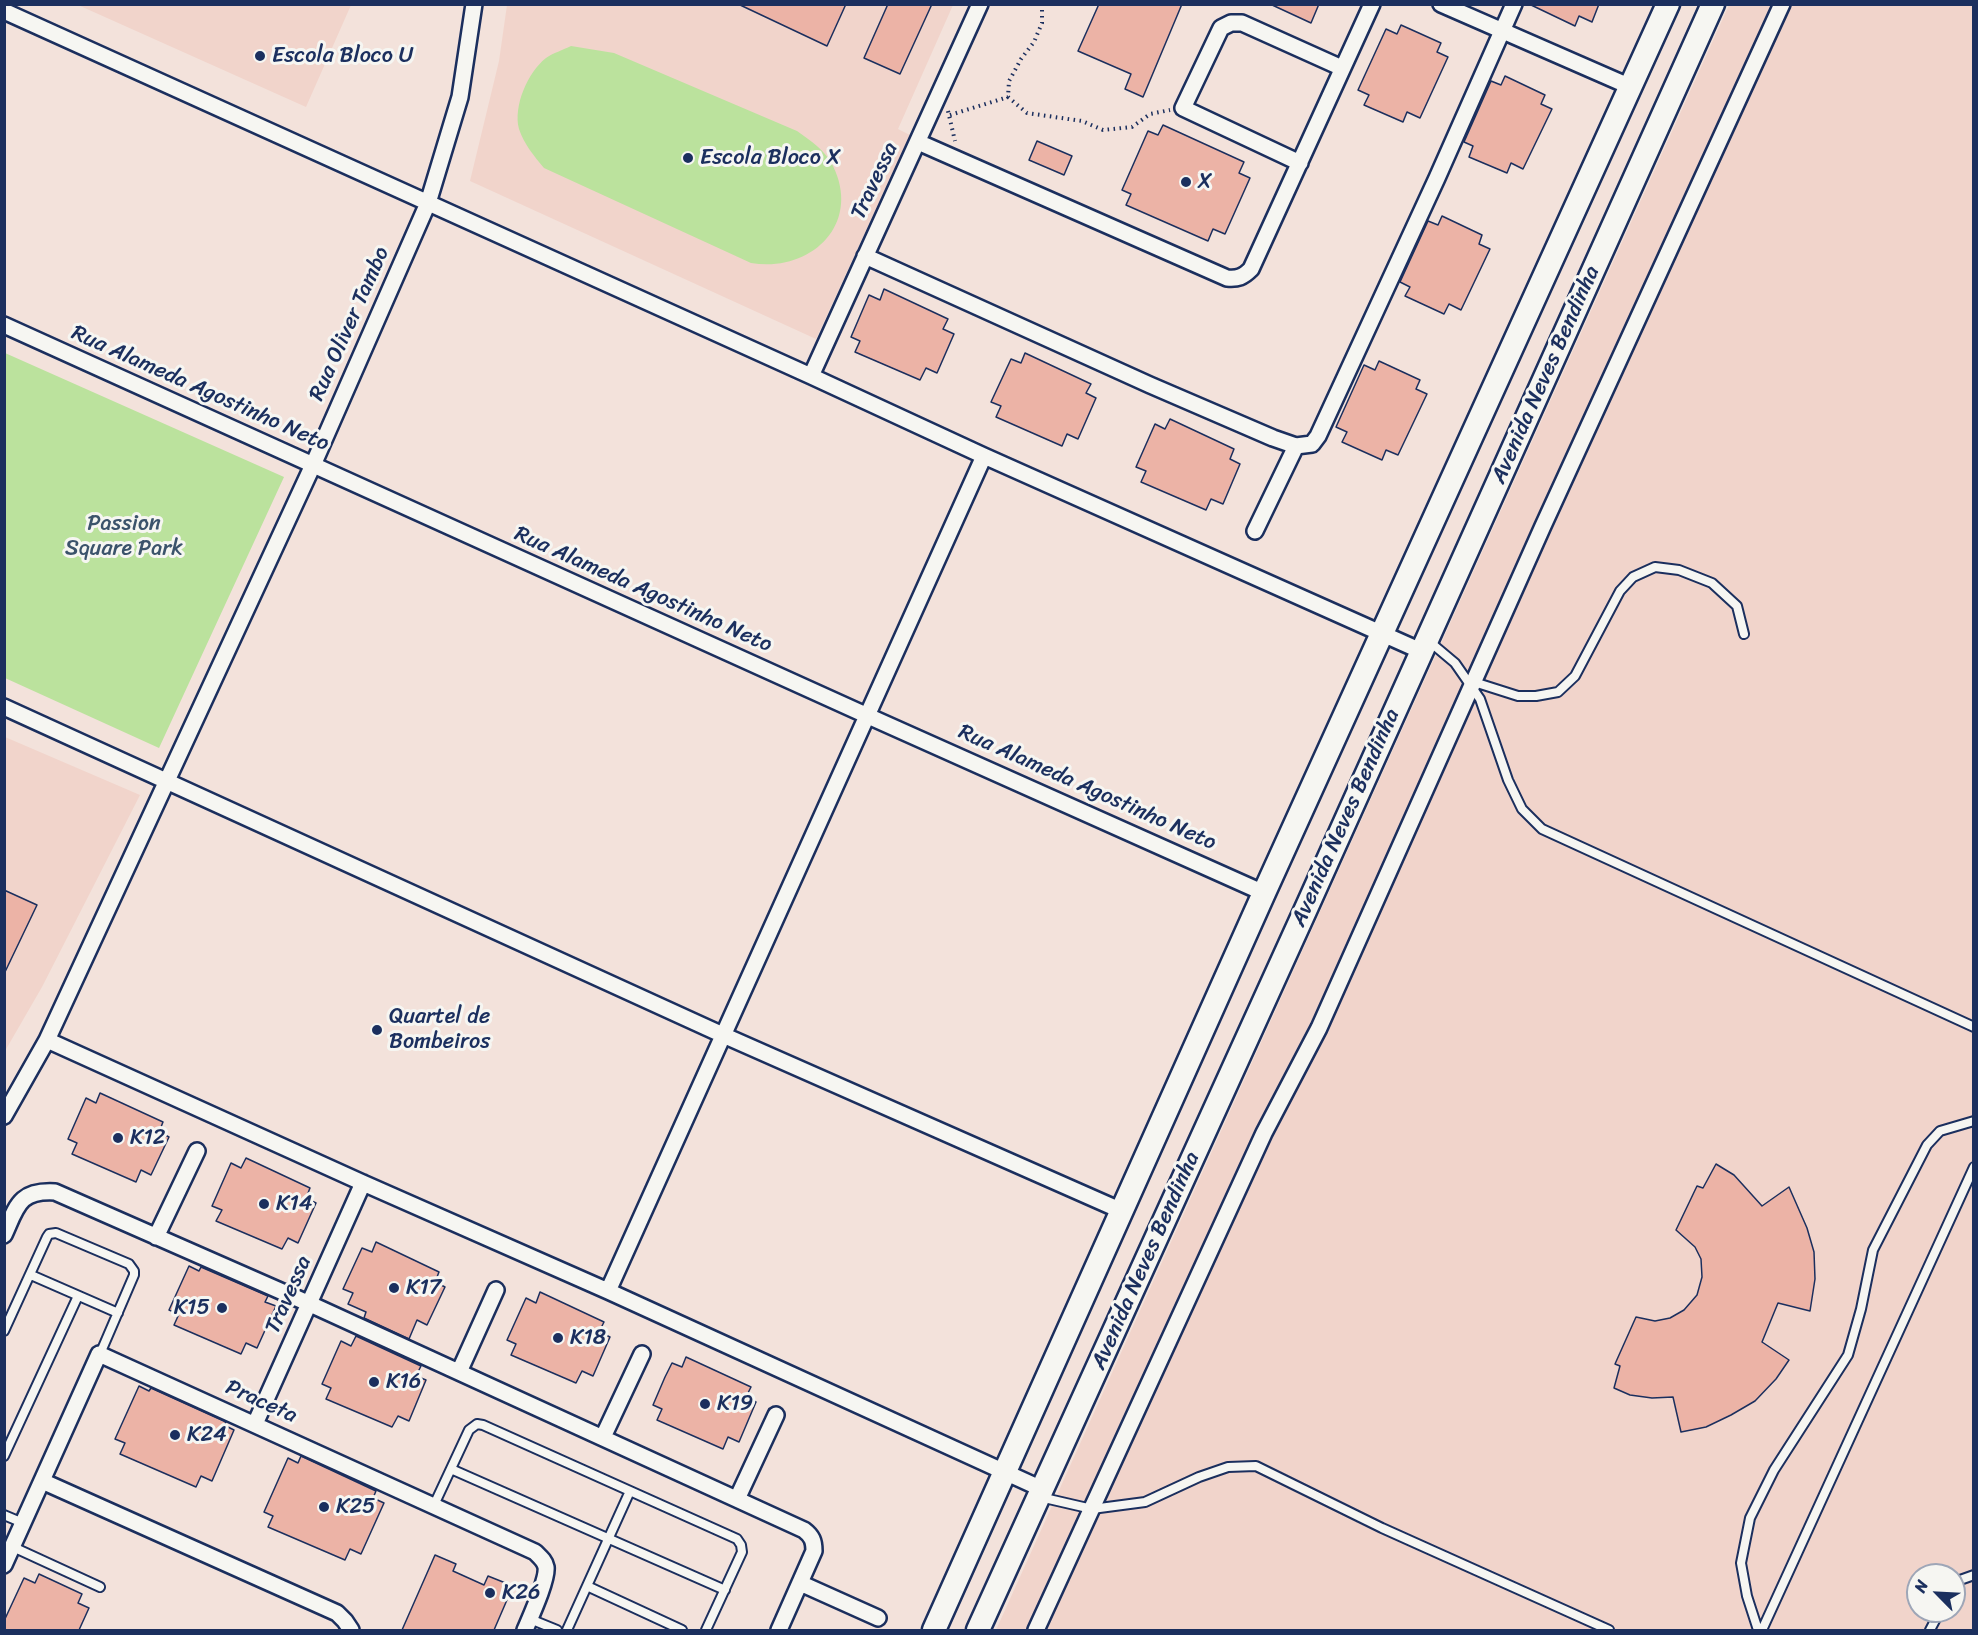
<!DOCTYPE html>
<html>
<head>
<meta charset="utf-8">
<style>
  body { margin:0 }
  #map { position:relative; width:1978px; height:1635px; overflow:hidden; background:#f3e2db; font-family:Sriracha,sans-serif }
  canvas { display:block }
  .frame { position:absolute; inset:0; border:6px solid #1b2f5e; pointer-events:none }
  .north { position:absolute; left:1906px; top:1563px; width:60px; height:60px; box-sizing:border-box; background:#f6f6f2; border:2px solid #9ea6b7; border-radius:50%; rotate:294deg; font-size:16px; font-weight:700; line-height:24px; text-align:center; color:#1b2f5e }
  .north::after { content:''; display:block; margin:auto; width:21px; height:27px; background:#1b2f5e; clip-path:polygon(50% 0,100% 100%,50% 72%,0 100%) }
</style>
</head>
<body>
<div id="map">
<canvas width="1978" height="1635"></canvas>
<div class="frame"></div>
<div class="north">N</div>
</div>
<script>
const context = document.querySelector('canvas').getContext('2d');
context.lineJoin = 'round';
function fillPath(path, color) { context.fillStyle = color; context.fill(path, 'evenodd'); }
function strokePath(path, color, width, dash) { context.strokeStyle = color; context.lineWidth = width; context.lineCap = dash ? 'butt' : 'round'; context.setLineDash(dash || []); context.stroke(path); }
function drawText(font, color, halo, rows, align = 'center') {
  context.font = font + ' Sriracha,sans-serif'; context.lineWidth = 6; context.setLineDash([]); context.textBaseline = 'middle'; context.strokeStyle = halo; context.fillStyle = color; for (const [text, x, y, turn = 0] of rows) {
    context.save(); context.translate(x, y); context.rotate((+turn || 0) * Math.PI / 180); context.textAlign = isNaN(turn) ? turn : align; if (halo) context.strokeText(text, 0, 0); context.fillText(text, 0, 0); context.restore();
  }
}
const built = new Path2D(`
  M78,5H351L306,107Z
  M507,5H953L898,129L910,135L816,339L470,181L499,61Z
  M1729,5H1973V1630H996ZM1918,1575H1954V1611H1918Z
  M5,737L140,795L42,987L5,1051Z`);
const green = new Path2D(`
  M571,46L614,53L797,131C811,141 825,150 833,166C862,225 810,273 751,263L544,168C534,156 524,144 519,129C513,106 528,72 546,58C553,53 563,50 571,46Z
  M5,353L284,477L159,748L5,678Z`);
const building = new Path2D(`
  M738,4H846L827,46Z
  M888,4H932L900,74L864,58Z
  M1099,4H1182L1143,97L1125,89L1131,74L1078,51Z
  M1270,4H1319L1311,23Z
  M1529,4H1599L1592,22L1579,16L1575,26Z
  M1401,25L1441,43L1437,52L1448,57L1420,118L1407,112L1403,122L1364,105L1369,95L1358,90L1386,29L1397,34Z
  M1505,76L1545,95L1541,104L1552,109L1523,169L1511,163L1507,173L1469,157L1473,146L1464,142L1491,81L1501,85Z
  M1163,125L1244,162L1239,173L1250,178L1225,234L1213,229L1208,241L1126,205L1131,194L1122,190L1148,131L1158,135Z
  M1037,141L1072,156L1064,175L1029,160Z
  M1442,216L1482,235L1479,244L1490,249L1461,310L1449,304L1444,314L1405,296L1410,287L1400,282L1428,221L1438,225Z
  M884,289L948,319L943,329L954,334L937,373L926,368L920,380L855,352L860,341L851,337L869,295L880,300Z
  M1025,353L1091,384L1086,393L1096,398L1078,439L1067,434L1062,446L996,417L1001,406L991,402L1011,359L1021,363Z
  M1379,361L1420,380L1416,389L1427,394L1398,455L1386,450L1382,460L1342,442L1347,432L1336,427L1364,365L1375,370Z
  M1170,419L1234,449L1230,459L1240,464L1223,504L1211,499L1206,510L1141,482L1146,471L1136,467L1155,424L1165,429Z
  M4,890L37,905L4,974Z
  M100,1093L163,1122L159,1132L169,1137L151,1175L141,1170L136,1182L72,1154L77,1143L68,1139L86,1098L96,1103Z
  M246,1158L310,1188L306,1198L316,1203L298,1243L288,1238L282,1249L216,1221L222,1210L212,1206L231,1163L241,1168Z
  M1716,1164L1734,1175L1762,1206L1789,1187L1807,1228L1814,1252L1815,1279L1810,1311L1778,1303L1762,1342L1789,1360L1776,1379L1755,1401L1731,1415L1706,1427L1681,1432L1673,1397L1652,1398L1630,1395L1614,1388L1620,1366L1615,1364L1636,1317L1655,1321L1670,1318L1684,1310L1697,1295L1702,1277L1701,1259L1695,1247L1676,1230L1697,1186L1703,1188Z
  M376,1242L439,1272L435,1282L445,1287L427,1325L417,1320L409,1339L364,1318L366,1312L348,1304L353,1293L343,1289L362,1248L372,1252Z
  M189,1266L199,1271L201,1267L268,1296L265,1302L276,1306L257,1348L246,1343L241,1354L174,1325L179,1314L169,1310Z
  M540,1292L604,1322L599,1332L610,1337L593,1376L582,1371L576,1383L511,1355L516,1344L507,1340L526,1298L536,1303Z
  M356,1336L421,1366L416,1376L426,1380L409,1421L398,1416L392,1427L326,1399L331,1388L322,1384L341,1341L351,1346Z
  M686,1357L751,1387L746,1397L756,1402L739,1442L728,1437L723,1449L657,1420L662,1409L653,1405L665,1377L672,1363L682,1367Z
  M139,1386L149,1391L151,1388L226,1422L224,1425L234,1430L212,1481L201,1476L196,1487L120,1454L125,1443L115,1439Z
  M301,1456L376,1491L373,1498L384,1503L361,1554L350,1549L345,1560L268,1527L273,1516L264,1512L288,1458L298,1463Z
  M435,1555L456,1564L453,1571L484,1585L488,1576L513,1586L494,1630H402Z
  M39,1574L82,1594L78,1603L89,1608L79,1630H4V1621L24,1578L35,1583Z`);
const path = new Path2D(`
  M1042,4V23L1034,42L1021,59L1009,81L1008,97L1027,113L1082,121L1103,130L1132,127L1150,114L1170,110
  M948,111L955,141
  M950,115L1008,97`);
const lane = new Path2D(`
  M1430,642L1455,663L1480,699L1508,780L1522,809L1542,829L1974,1027
  M1474,682L1518,696H1536L1558,692L1575,676L1620,591L1633,577L1655,567L1679,570L1712,583L1737,606L1744,634
  M31,1275L118,1313
  M4,1331L47,1237L49,1234L56,1233L129,1264L134,1271V1275L100,1354
  M4,1456L78,1296
  M451,1469L725,1590
  M1040,1497L1092,1509L1145,1502L1199,1477L1228,1467L1256,1466L1382,1528L1609,1630
  M434,1505L469,1430L477,1424L483,1425L737,1539L741,1545L742,1552L706,1630
  M4,1515L23,1523
  M13,1547L100,1587
  M1954,1585L1960,1580L1974,1575
  M587,1586L682,1630
  M530,1619L557,1630
  M567,1630L630,1491
  M1758,1630L1747,1596L1741,1563L1750,1518L1774,1470L1848,1355L1861,1309L1873,1250L1927,1145L1940,1131L1974,1121
  M1762,1630L1974,1167
  M1930,1630L1940,1611`);
const street = new Path2D(`
  M1441,4L1631,87
  M4,11L811,376L984,456L1421,651
  M918,142L1227,278C1238,279 1243,277 1251,269L1372,4
  M1300,163L1183,108L1221,28L1231,23H1242L1342,68
  M865,256L1150,385L1273,438L1296,446L1312,444L1318,436L1437,178L1514,4
  M4,325L868,716L1264,893
  M811,376L980,4
  M1255,531L1296,446
  M4,707L723,1035L1122,1211
  M47,1040L363,1183L608,1291L1042,1489
  M4,1116L47,1040L313,465L428,203L460,97L474,4
  M4,1235C17,1206 19,1190 55,1192L310,1304L804,1530C812,1536 814,1541 814,1551L779,1630
  M156,1237L197,1151
  M608,1291L984,456
  M459,1372L496,1290
  M255,1424L363,1183
  M603,1437L642,1354
  M42,1481L337,1613L345,1621L351,1630
  M737,1499L776,1415
  M4,1565L99,1354L535,1552C540,1557 545,1561 546,1567C548,1579 530,1618 525,1630
  M800,1583L878,1618
  M1036,1630L1264,1133L1319,1028L1543,526L1782,4`);
const secondary = new Path2D(`
  M934,1630L1264,893L1668,4
  M978,1630L1305,911L1713,4`);
const markers = [
  [260,56,6,"#1b2f5e"],
  [688,158,6,"#1b2f5e"],
  [1186,182,6,"#1b2f5e"],
  [377,1030,6,"#1b2f5e"],
  [118,1138,6,"#1b2f5e"],
  [264,1204,6,"#1b2f5e"],
  [394,1288,6,"#1b2f5e"],
  [222,1308,6,"#1b2f5e"],
  [558,1338,6,"#1b2f5e"],
  [374,1382,6,"#1b2f5e"],
  [705,1404,6,"#1b2f5e"],
  [175,1435,6,"#1b2f5e"],
  [324,1507,6,"#1b2f5e"],
  [490,1593,6,"#1b2f5e"]
];
const poiNames = [
  ["Escola Bloco U",272,56],
  ["Escola Bloco X",700,158],
  ["X",1198,182],
  ["Quartel de",389,1017],
  ["Bombeiros",389,1042],
  ["K12",130,1138],
  ["K14",276,1204],
  ["K17",406,1288],
  ["K15",210,1308,"right"],
  ["K18",570,1338],
  ["K16",386,1382],
  ["K19",717,1404],
  ["K24",187,1435],
  ["K25",336,1507],
  ["K26",502,1593]
];
const streetNames = [
  ["Travessa",875,181,-65],
  ["Rua Oliver Tambo",350,324,-66],
  ["Avenida Neves Bendinha",1546,375,-66],
  ["Rua Alameda Agostinho Neto",200,389,24],
  ["Rua Alameda Agostinho Neto",643,590,24],
  ["Rua Alameda Agostinho Neto",1087,788,24],
  ["Avenida Neves Bendinha",1346,818,-66],
  ["Avenida Neves Bendinha",1146,1261,-66],
  ["Travessa",289,1295,-66],
  ["Praceta",261,1402,24]
];
const parkNames = [
  ["Passion",124,524],
  ["Square Park",124,549]
];
fillPath(built, '#f1d4cb');
fillPath(green, '#bbe29d');
fillPath(building, '#ecb3a6');
strokePath(building, '#1b2f5e', 1.5);
strokePath(lane, '#1b2f5e', 12);
strokePath(street, '#1b2f5e', 20);
strokePath(secondary, '#1b2f5e', 27);
strokePath(path, '#1b2f5e', 4, [1.5, 4.5]);
strokePath(lane, '#f6f6f2', 8);
strokePath(street, '#f6f6f2', 15);
strokePath(secondary, '#f6f6f2', 22);
for (const [x, y, r, color] of markers) { const dot = new Path2D(); dot.arc(x, y, r, 0, 2 * Math.PI); context.fillStyle = color; context.fill(dot); strokePath(dot, '#f6f6f2', 2); }
drawText('22px', '#1b2f5e', '#f6f6f2', poiNames, 'left');
drawText('22px', '#1b2f5e', '#f6f6f2', streetNames);
drawText('22px', '#3b536b', '#f6f6f2', parkNames);
</script>
</body>
</html>
